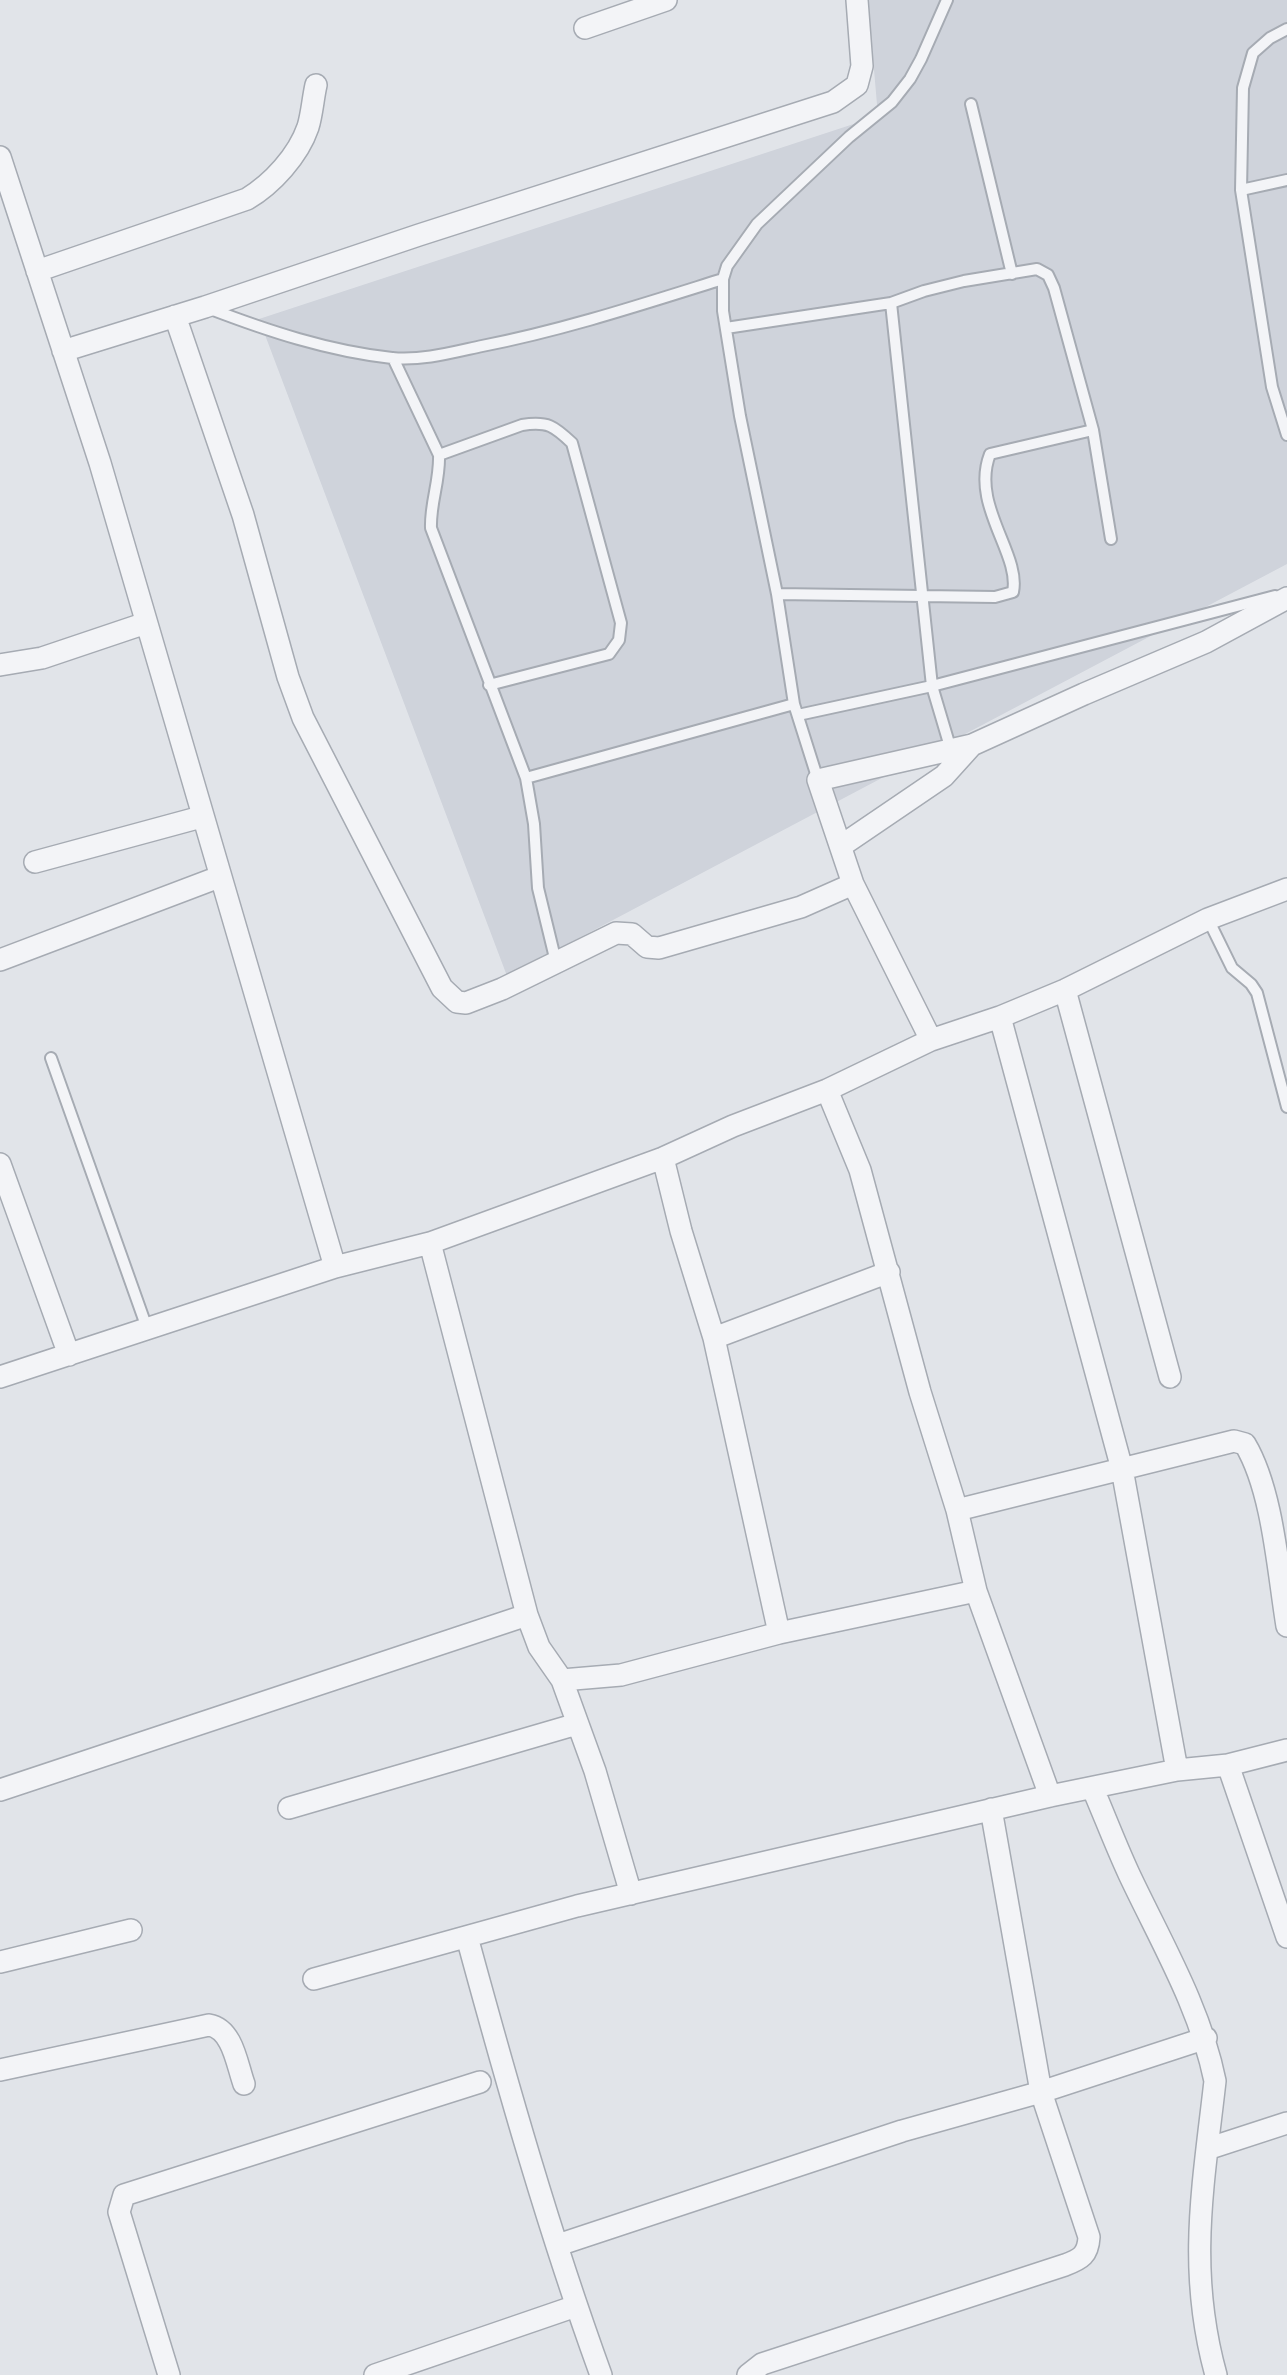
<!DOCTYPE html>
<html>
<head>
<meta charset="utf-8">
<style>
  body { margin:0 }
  canvas { display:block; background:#e1e4e9 }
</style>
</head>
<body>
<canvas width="1287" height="2375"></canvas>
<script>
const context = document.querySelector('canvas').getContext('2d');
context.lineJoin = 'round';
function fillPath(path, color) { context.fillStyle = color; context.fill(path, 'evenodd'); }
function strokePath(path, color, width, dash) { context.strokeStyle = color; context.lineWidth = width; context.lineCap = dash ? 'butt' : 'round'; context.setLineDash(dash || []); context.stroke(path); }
const built = new Path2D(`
  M868,0H1287V564L507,976L259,319L878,116Z`);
const service = new Path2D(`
  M1287,29L1270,38L1253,53L1243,88L1241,190L1272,387L1287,435
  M971,104L1012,274
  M1241,190L1287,180
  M891,303L932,686L951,750
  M208,308C268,331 328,351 392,358C422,361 454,352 482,346C564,330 643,304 723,279
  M726,328L891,303L924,291L964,281L1037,269L1048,275L1054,288L1093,430L1111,539
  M393,358L439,455C440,481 430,503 431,528L526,778L534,824L538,888L556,962
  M439,455L522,425C548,421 554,426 572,443L621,623L619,640L609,654L489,685
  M777,594L995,597L1013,592C1021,554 970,505 990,454L1093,430
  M798,715L932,686L1275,596
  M526,778L794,704
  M818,780L794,704L777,594L740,416L723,311V279L727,266L757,224L849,137L892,102L910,79L921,59L947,0
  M1208,919L1232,968L1251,984L1257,993L1287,1107
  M51,1058L147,1328`);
const minor = new Path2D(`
  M585,28L666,0
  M0,157L100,463L335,1267
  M37,271L247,199C272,184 298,156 308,127C312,114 313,98 316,85
  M175,316L243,515L288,677L303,718L442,988L457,1002L466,1003L502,989L616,933L632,934L647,947L659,948L801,907L853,884
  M63,351L205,307L419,235L833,102L857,85L862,66L857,0
  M0,665L42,658L146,623
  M841,846L944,776L972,745
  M35,862L201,817
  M0,960L219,877
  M1065,990L1170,1377
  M1000,1017L1122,1469L1177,1770
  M931,1040L853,884L818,780L972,745L1084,694L1206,642L1287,598
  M827,1090L860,1170L920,1392L957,1510L976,1591L1050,1796
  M663,1158L681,1231L714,1338L779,1633
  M0,1164L69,1355
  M430,1243L527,1615L539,1647L562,1680L621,1675L779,1633L976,1591
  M714,1338L889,1272
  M0,1377L335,1267L430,1243L663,1158L733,1126L827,1090L931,1040L1000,1017L1065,990L1208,919L1287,889
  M957,1510L1234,1441L1245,1444C1273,1491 1278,1571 1287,1626
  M562,1680L595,1771L631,1894
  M1228,1765L1287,1937
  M1093,1789C1105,1817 1116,1846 1129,1874C1161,1942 1200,2007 1215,2081C1203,2187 1187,2270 1216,2375
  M0,1790L527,1615
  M289,1808L577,1724
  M467,1937C507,2084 549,2232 601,2375
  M0,1962L131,1930
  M314,1979L577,1906L1050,1796L1177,1770L1228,1765L1287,1750
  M0,2070L209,2025C233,2029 237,2065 244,2084
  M1207,2149L1287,2123
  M558,2245L902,2131L1041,2092L1206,2038
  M169,2375L119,2212L124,2195L480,2082
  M375,2375L576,2306
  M748,2375L762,2364L1065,2265C1081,2259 1088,2255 1089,2237L1041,2092L991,1809`);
fillPath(built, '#cfd3db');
strokePath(service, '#a6abb3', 14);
strokePath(minor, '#a6abb3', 24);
strokePath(service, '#f3f4f7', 10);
strokePath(minor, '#f3f4f7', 21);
</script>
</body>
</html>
